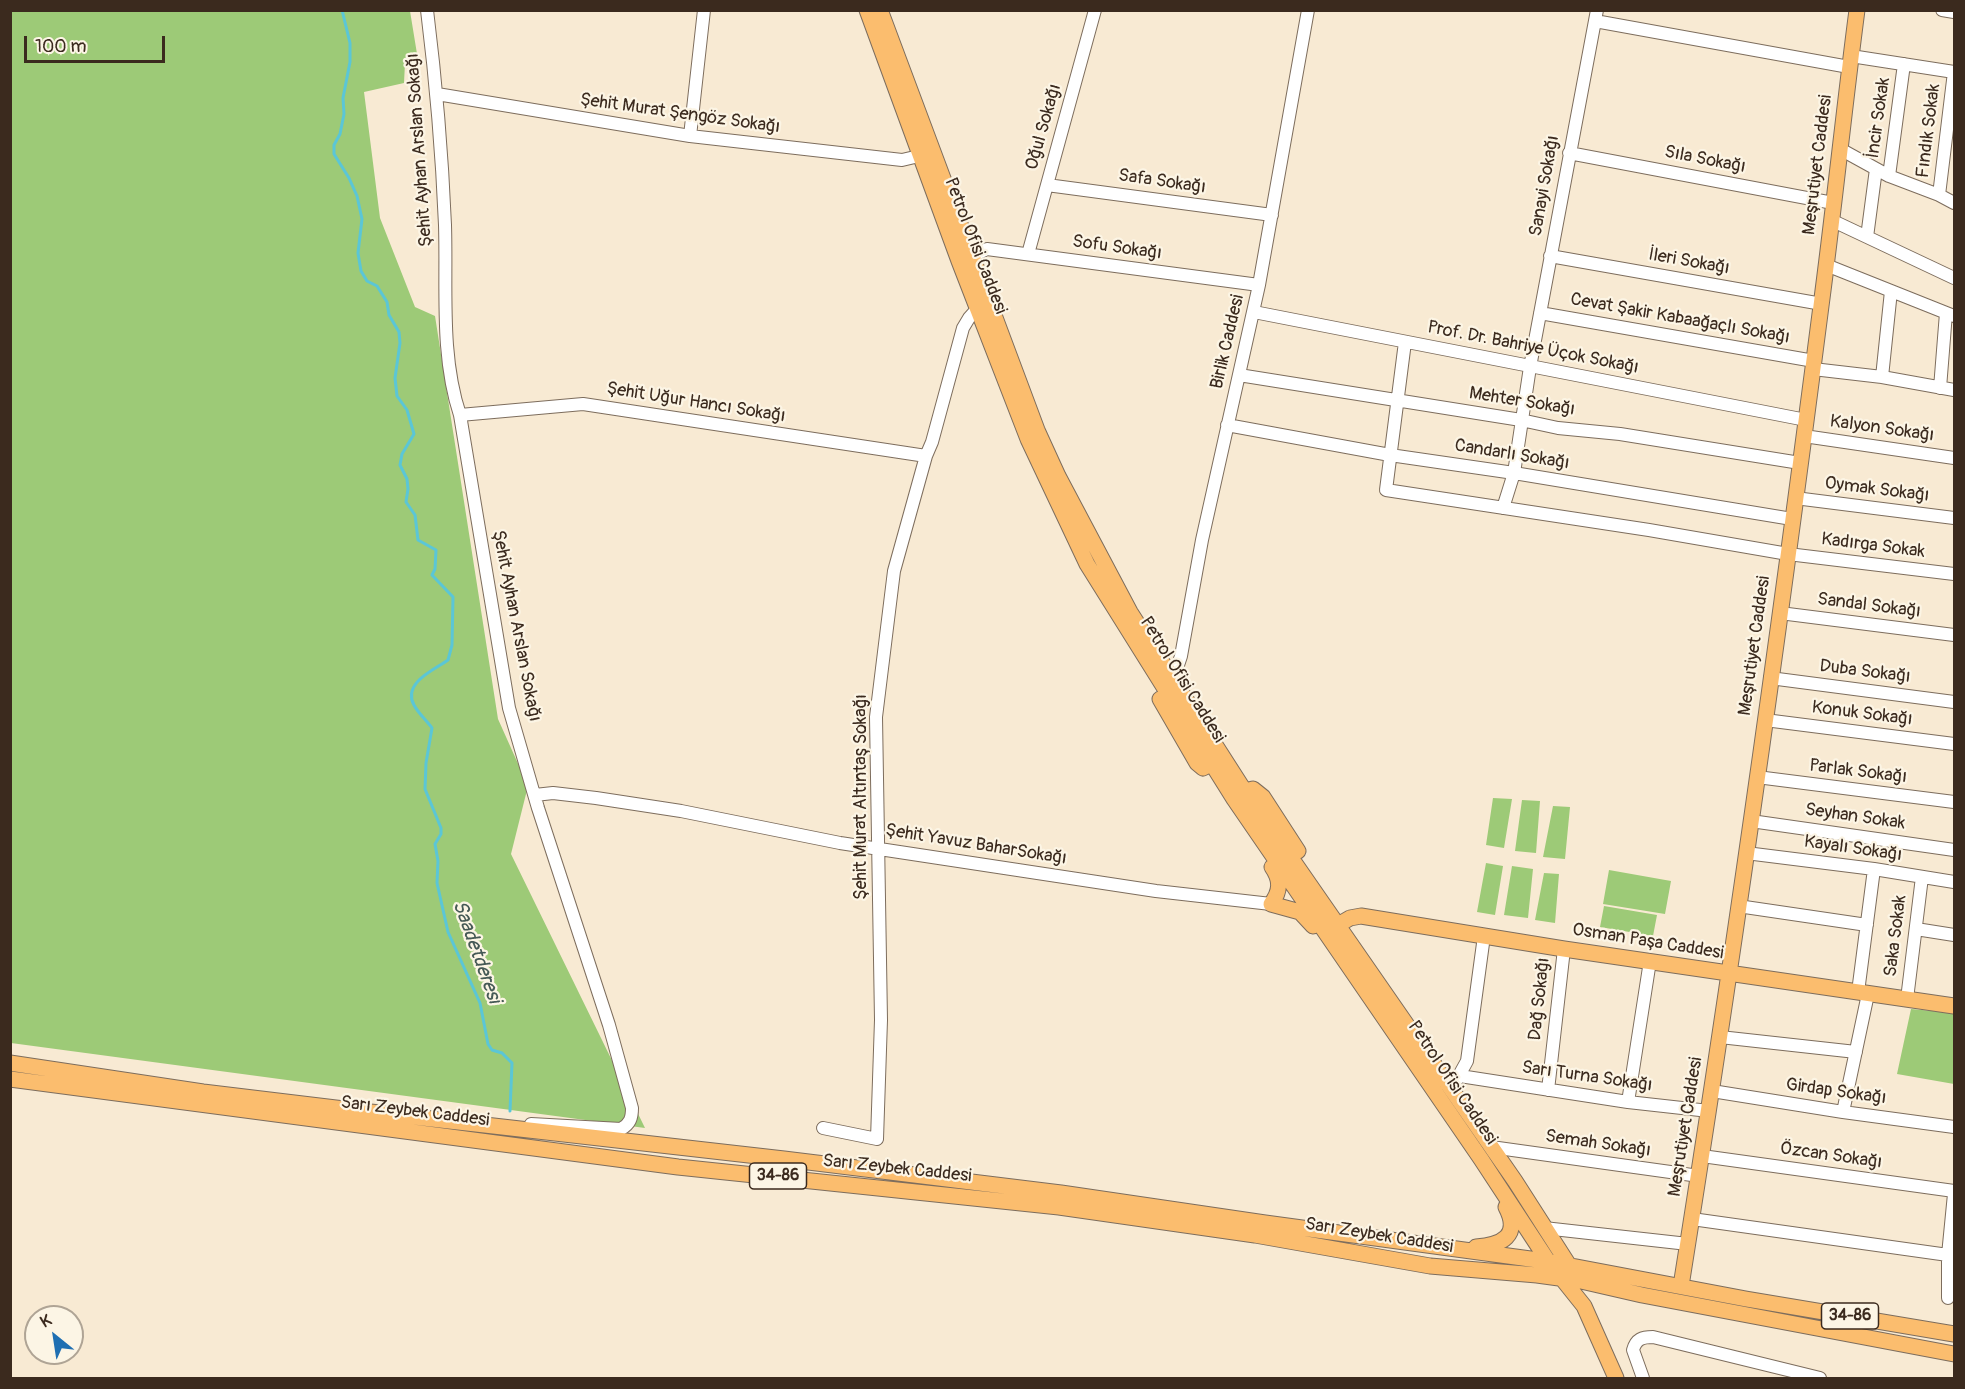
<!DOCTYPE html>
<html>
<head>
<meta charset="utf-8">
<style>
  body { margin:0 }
  #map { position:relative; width:1965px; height:1389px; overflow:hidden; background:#f8ead3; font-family:Pangolin,sans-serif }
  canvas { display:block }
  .frame { position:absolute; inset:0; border:12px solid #3b2a1e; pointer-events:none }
  .north { position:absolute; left:24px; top:1305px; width:60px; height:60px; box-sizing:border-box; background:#fcf5e5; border:2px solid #afa495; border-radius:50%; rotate:330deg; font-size:16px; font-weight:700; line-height:24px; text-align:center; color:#3b2a1e }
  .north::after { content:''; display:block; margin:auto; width:21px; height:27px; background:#1f6fb2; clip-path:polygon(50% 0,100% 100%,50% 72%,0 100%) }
  .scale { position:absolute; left:24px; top:36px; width:141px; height:27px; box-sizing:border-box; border:3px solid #3b2a1e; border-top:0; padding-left:8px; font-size:18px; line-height:21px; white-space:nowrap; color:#3b2a1e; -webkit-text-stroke:4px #fcf5e5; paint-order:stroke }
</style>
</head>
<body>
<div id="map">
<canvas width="1965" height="1389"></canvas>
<div class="frame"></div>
<div class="north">K</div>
<div class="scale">100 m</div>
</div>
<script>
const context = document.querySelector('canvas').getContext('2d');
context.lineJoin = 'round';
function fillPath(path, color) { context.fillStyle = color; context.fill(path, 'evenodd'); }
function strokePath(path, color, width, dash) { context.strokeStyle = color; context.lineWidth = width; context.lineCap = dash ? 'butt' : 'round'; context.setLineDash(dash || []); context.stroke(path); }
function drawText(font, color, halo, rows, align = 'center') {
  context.font = font + ' Pangolin,sans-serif'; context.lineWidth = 4.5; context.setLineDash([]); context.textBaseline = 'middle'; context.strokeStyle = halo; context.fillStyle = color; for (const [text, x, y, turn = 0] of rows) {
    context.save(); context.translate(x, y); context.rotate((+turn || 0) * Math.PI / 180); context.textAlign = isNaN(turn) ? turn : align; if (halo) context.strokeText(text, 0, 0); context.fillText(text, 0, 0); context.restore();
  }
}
const green = new Path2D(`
  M11,11H410L418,60L405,63L404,83L364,92L380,218L415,307L435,316L498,719L528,786L511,854L645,1128L11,1043Z
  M1493,798L1512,799L1504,848L1486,845Z
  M1522,800L1540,801L1536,853L1515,851Z
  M1553,806L1570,807L1565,859L1543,857Z
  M1486,863L1503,866L1495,915L1477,912Z
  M1512,866L1533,869L1528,918L1504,915Z
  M1609,870L1671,881L1665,914L1603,904Z
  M1544,873L1559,874L1555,923L1535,920Z
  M1604,906L1657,915L1653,936L1600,927Z
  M1911,1009L1954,1013V1084L1897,1074Z`);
const stream = new Path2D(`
  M342,10L350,43V62L343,98L344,114L340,134L334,145V154L349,178L357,196L362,219L358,253L361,271L367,281L377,286L387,302L389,315L399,332L400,343L395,378L397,396L407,410L414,434L402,454L400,465L407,479L408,489L406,502L415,515L418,540L436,550L435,569L432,575L453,597L452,645L448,660C434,670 402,683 414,705C418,713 427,721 432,728L426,763L425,789L441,828V834L435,844L438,861L437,883L448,932L480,1003L488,1044L492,1050L502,1053L512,1063L510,1111`);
const minor = new Path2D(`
  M427,10C436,82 442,153 445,225C447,288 440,355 460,415L509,708L538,808L609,1025L632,1108C632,1118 630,1124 621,1129L531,1124
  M1942,10L1954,12
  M1595,21L1849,67
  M1851,56L1954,72
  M437,94L690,136L902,160L919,156
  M690,136L704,10
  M1840,149L1889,176L1939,195L1954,203
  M1569,153L1833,203
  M1889,176L1904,64
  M1047,185L1272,215
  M1939,195L1954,72
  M1831,220L1954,278
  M1867,237L1876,169
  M1028,254L1095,10
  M972,256L987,249L1259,285
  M1550,256L1822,304
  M1826,265L1954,316
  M1254,312L1806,420
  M1540,313L1814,361
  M1405,342L1386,490L1649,530L1788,554L1954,574
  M1813,369L1882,377L1954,390
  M1239,375L1521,420L1558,428L1620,434L1800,463
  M1882,377L1891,291
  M1940,388L1946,313
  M460,415L583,404L926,456
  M1227,425L1390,455L1514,473L1792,519
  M1804,436L1954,458
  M1795,498L1954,518
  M1503,508L1514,473L1530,367L1597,10
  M1780,613L1954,635
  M1172,678L1175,674L1181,656L1202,540L1259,285L1308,10
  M1770,678L1954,702
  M1765,720L1954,744
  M1757,777L1954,802
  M535,795L553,793L596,798L681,811L840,843L1156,891L1271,904
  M1751,821L1954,850
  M1746,853L1874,869L1954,882
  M1738,906L1867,925
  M1916,929L1954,935
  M1858,992L1874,869
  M1907,999L1922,877
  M1720,1037L1856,1052
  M1460,1076L1628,1102L1709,1111
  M1456,1081L1467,1061L1484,936
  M1548,1090L1564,949
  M1712,1091L1843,1112L1954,1127
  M1628,1102L1650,961
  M1843,1112L1868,994
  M823,1128L877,1139L881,1020L876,717L894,571L926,456L932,442L963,328L969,318L978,308
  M1491,1147L1699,1176
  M1702,1156L1954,1191
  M1692,1219L1948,1255
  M1544,1228L1688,1244
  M1948,1298V1255L1954,1194
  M1643,1378L1633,1350C1636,1339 1642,1337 1653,1337L1820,1378`);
const major = new Path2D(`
  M867,10L959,261L1028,439L1087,564L1234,799L1481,1159L1548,1261L1584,1306L1616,1378
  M880,10L1037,430L1058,476L1130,612L1244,790L1515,1181L1572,1270
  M1160,699L1197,763L1203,768L1219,760
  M1241,792L1253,789L1263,797L1298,851
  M1272,867C1281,880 1281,891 1271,904L1300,912L1313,926
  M1338,925L1350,918L1361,916L1564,949L1954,1006
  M10,1063L203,1092L344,1109L784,1159L1061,1193L1265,1223L1545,1261L1746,1299L1954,1334
  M10,1079L678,1167L1059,1207L1255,1235L1430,1266L1537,1275L1581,1281L1642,1295L1954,1354
  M1476,1247C1502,1245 1521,1236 1506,1207
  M1681,1286C1733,960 1779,633 1821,306C1834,208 1844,109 1857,10`);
const shields = [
  [778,1176,57],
  [1850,1316,57]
];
const shieldNames = [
  ["34-86",778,1176],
  ["34-86",1850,1316]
];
const streetNames = [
  ["Şehit Murat Şengöz Sokağı",680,114,8],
  ["İncir Sokak",1879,118,-82],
  ["Oğul Sokağı",1044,127,-74],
  ["Fındık Sokak",1929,131,-83],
  ["Şehit Ayhan Arslan Sokağı",420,150,-94],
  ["Sıla Sokağı",1705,160,11],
  ["Meşrutiyet Caddesi",1818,165,-83],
  ["Safa Sokağı",1162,182,8],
  ["Sanayi Sokağı",1545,186,-80],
  ["Petrol Ofisi Caddesi",975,246,69],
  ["Sofu Sokağı",1117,248,8],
  ["İleri Sokağı",1689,262,10],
  ["Cevat Şakir Kabaağaçlı Sokağı",1680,319,10],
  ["Birlik Caddesi",1228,342,-77],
  ["Prof. Dr. Bahriye Üçok Sokağı",1533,348,11],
  ["Mehter Sokağı",1522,402,9],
  ["Şehit Uğur Hancı Sokağı",696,403,9],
  ["Kalyon Sokağı",1882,429,8],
  ["Candarlı Sokağı",1512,455,9],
  ["Oymak Sokağı",1877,490,7],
  ["Kadırga Sokak",1873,546,7],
  ["Sandal Sokağı",1869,606,7],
  ["Şehit Ayhan Arslan Sokağı",516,626,79],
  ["Meşrutiyet Caddesi",1755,646,-82],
  ["Duba Sokağı",1865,672,7],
  ["Petrol Ofisi Caddesi",1182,680,58],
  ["Konuk Sokağı",1862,714,7],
  ["Parlak Sokağı",1858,772,7],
  ["Şehit Murat Altıntaş Sokağı",861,797,-90],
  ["Seyhan Sokak",1855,817,8],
  ["Şehit Yavuz BaharSokağı",976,845,9],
  ["Kayalı Sokağı",1853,849,8],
  ["Saka Sokak",1896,936,-83],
  ["Osman Paşa Caddesi",1648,942,9],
  ["Dağ Sokağı",1540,999,-84],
  ["Sarı Turna Sokağı",1587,1077,8],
  ["Petrol Ofisi Caddesi",1452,1083,56],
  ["Girdap Sokağı",1836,1092,8],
  ["Sarı Zeybek Caddesi",415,1112,7],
  ["Meşrutiyet Caddesi",1686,1127,-81],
  ["Semah Sokağı",1598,1144,8],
  ["Özcan Sokağı",1831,1156,8],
  ["Sarı Zeybek Caddesi",897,1169,6],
  ["Sarı Zeybek Caddesi",1379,1236,9]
];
const waterNames = [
  ["Saadetderesi",476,952,70]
];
fillPath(green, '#9dca77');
strokePath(stream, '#5bc6d6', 3);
strokePath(minor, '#7d6d5d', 14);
strokePath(major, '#7d6d5d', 17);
strokePath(minor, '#fff', 12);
strokePath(major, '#fbbd6e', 15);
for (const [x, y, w] of shields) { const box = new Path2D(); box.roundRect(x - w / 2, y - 13, w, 26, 4.5); context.fillStyle = '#fcf5e5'; context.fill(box); strokePath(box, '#3b2a1e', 1.5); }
drawText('bold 16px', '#3b2a1e', null, shieldNames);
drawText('18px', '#3b2a1e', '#fcf5e5', streetNames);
drawText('italic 20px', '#455955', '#fcf5e5', waterNames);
</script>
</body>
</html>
